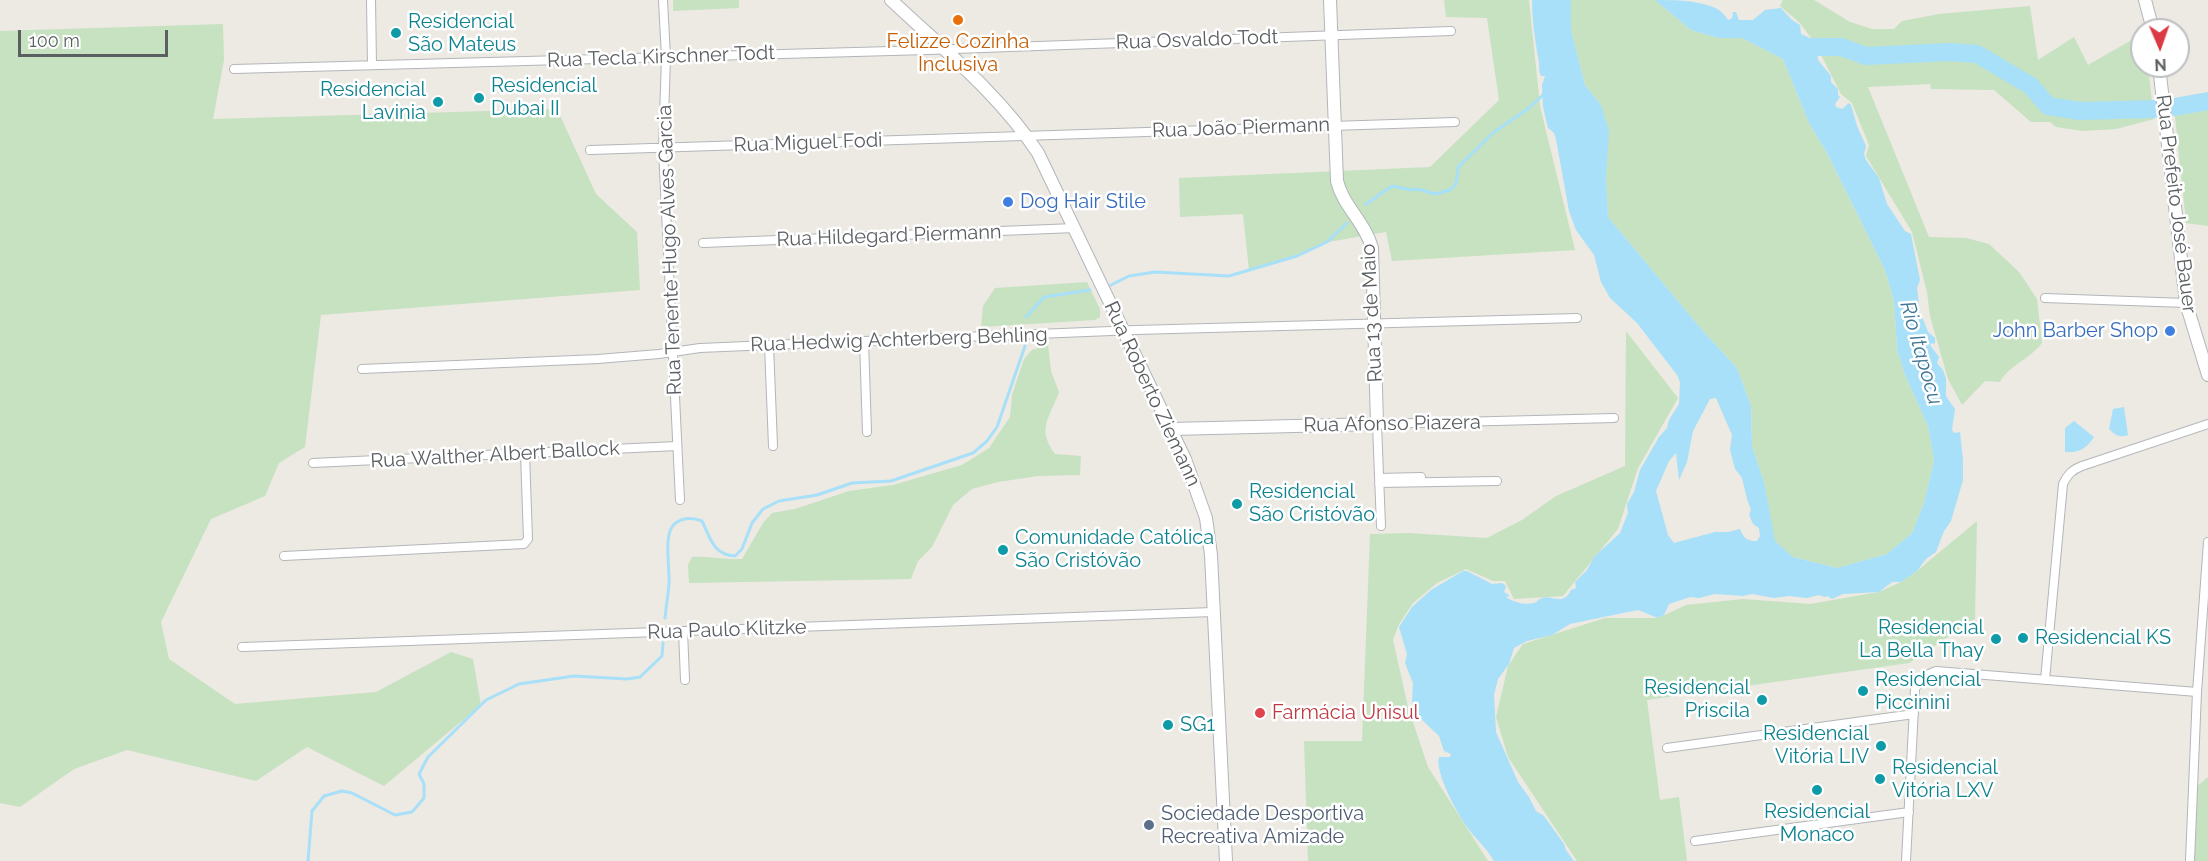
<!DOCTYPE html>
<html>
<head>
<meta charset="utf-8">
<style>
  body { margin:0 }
  #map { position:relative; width:2208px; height:861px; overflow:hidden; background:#ede9e3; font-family:Raleway,sans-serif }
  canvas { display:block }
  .north { position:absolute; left:2130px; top:18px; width:60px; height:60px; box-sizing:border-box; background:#fff; border:2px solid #bdbfc0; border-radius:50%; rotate:178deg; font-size:16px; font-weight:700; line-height:24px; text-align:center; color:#5b5f62 }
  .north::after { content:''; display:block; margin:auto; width:21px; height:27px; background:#db3a44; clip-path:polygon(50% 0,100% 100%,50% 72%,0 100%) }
  .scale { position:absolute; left:18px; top:30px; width:150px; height:27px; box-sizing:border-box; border:3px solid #5b5f62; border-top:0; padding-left:8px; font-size:18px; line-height:21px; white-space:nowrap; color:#5b5f62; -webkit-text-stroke:4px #fff; paint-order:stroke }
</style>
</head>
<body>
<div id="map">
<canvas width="2208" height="861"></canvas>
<div class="north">N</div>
<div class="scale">100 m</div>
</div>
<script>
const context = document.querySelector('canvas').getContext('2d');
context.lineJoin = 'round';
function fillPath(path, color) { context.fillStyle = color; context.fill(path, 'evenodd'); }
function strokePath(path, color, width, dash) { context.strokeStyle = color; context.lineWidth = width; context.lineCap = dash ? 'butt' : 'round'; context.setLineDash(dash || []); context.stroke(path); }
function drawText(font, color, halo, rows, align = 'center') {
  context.font = font + ' Raleway,sans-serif'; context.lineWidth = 5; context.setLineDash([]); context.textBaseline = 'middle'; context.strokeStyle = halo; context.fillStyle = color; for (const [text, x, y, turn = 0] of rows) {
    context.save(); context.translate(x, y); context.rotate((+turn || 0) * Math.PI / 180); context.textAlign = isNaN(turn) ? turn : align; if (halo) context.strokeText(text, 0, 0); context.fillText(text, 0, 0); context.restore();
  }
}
const green = new Path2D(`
  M673,0H739V8L673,11Z
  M1444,0H1529L1540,106L1575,250L1392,261L1386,232L1328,242L1297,256L1249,270L1243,214L1180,217L1179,178L1430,167L1499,100L1487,18L1446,17Z
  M1571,0H1655L1691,30L1718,38H1742L1783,59L1809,123L1827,153L1885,270L1894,301L1897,350L1905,375L1928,426L1934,460L1924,503L1912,533L1887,554L1837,568L1793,557L1774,541L1764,482L1752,446L1751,406L1737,368L1702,330L1608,217L1601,105L1585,85L1571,30Z
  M1783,0H1814L1850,22L1872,29H1894L1902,21L1939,14L2030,6L2038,60L2074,37L2088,65L2142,34V66H2148L2154,119L2116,129L2083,131L2056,127L2050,122H2031L1994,90L1931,89L1930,84L1868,87L1929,237L1966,238L1989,244L2019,272L2037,299L2042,343C2030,359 2009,365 2000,382L1985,381L1962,405L1948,379L1930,316L1927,292L1912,232L1866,156L1869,145L1852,103L1841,94L1815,43L1799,22L1780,6Z
  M223,24L224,60L213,119L557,109L596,194L637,232L640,290L321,315L305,447L279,463L265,496L211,519L161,622L169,659L235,704L376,692L451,652L473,659L481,705L384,786L307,747L256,781L127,750L74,769L20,807L0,803V31Z
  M2208,101V226L2186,223L2174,107Z
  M1087,282L1100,309V317L1095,320L981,327L983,306L995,288Z
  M1626,331L1678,398L1638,468L1618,529L1563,596L1514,599L1505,581H1493L1466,569L1437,583L1413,603L1399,624L1393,640L1408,707L1428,767L1488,861H1308L1304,741H1362L1370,534L1408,533L1487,538L1522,520L1556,496L1625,466Z
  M1048,345L1051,371L1059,392C1050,418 1036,428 1055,454L1081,456L1080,475L1038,476L998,482L972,489L953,505L932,547L918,561L911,579L689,583L688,565L692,557C709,556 725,560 742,559L763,523L772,513L795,509L849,491L893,485L962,465L989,448L1010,417L1012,395L1024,359L1032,350Z
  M1977,521L1975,619L1909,663L1647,700L1660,800L1679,797L1687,861H1577L1508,757L1496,717L1508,666L1523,644L1605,618H1658L1686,605L1743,599L1810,604L1879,592L1901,582L1917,571Z
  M2208,777V861H2192L2196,787Z`);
const water = new Path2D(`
  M1532,0H1571V30L1585,85L1601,105L1609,131L1606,177L1608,217L1702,330L1737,368L1751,406L1752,446L1764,482L1775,541L1793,557L1837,568L1887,554L1912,533L1924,503L1934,460L1928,426L1905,375L1897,350L1894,301L1885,270L1827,153L1809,123L1783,59L1742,38H1718L1691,30L1655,0C1676,0 1719,0 1727,19L1729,20L1732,18L1733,12H1736L1739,20H1753L1765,10L1781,8L1792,20L1800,25L1801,34L1812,39L1817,49L1818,60L1831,76V82L1838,89V95L1840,97L1835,104L1836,107L1842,109L1849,103L1851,105L1857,126L1866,146L1864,154L1866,160L1879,178L1887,204L1905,231L1911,234L1920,280L1917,288L1920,312L1928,332L1935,338V344L1932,343L1930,345L1939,357L1937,363L1943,370L1946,379V396L1955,409L1952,430L1954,433L1960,432L1963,460V480L1951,521L1944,531L1936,552L1926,559L1917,571L1901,582H1892L1879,592L1843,594L1832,599L1828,596L1825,597L1819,595L1807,598L1789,596L1774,598L1752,594L1743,596L1715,594L1699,598L1690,597L1669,604L1664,615L1658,618L1638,610L1589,620L1570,624L1552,635L1527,641L1514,648L1509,664L1498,679L1494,695L1496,732L1518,782L1529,797L1536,811L1544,816L1564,844L1566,850L1574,861H1494C1488,850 1478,841 1470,831C1460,819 1434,772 1439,757H1450L1451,754L1444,751L1439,736L1418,716L1412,703L1413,683L1405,663L1407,654L1399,627L1412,607L1431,590L1463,571H1467L1492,584L1502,583L1506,586L1504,592L1509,595V597L1506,596L1507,598C1516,603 1525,605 1534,603C1537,602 1539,599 1542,598C1551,594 1563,607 1571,590L1576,588L1575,582L1587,570L1594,557L1620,533L1628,513L1627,504L1634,492L1640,470L1659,437L1667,428L1669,420L1679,404L1680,382L1677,375L1637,323L1610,298L1601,282L1594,255L1576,230L1569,211L1556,139L1554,133L1548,128L1543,107L1542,85L1545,76H1541C1538,69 1540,64 1538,57C1535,38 1532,20 1532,0ZM1716,398L1732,435L1730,450L1735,469L1742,478L1747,499L1751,510L1749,515L1753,524L1759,528L1760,536L1757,541C1747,541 1744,539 1740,529L1728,532H1715L1674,543L1668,535L1656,491L1669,461L1676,453L1679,480L1687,462L1693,431L1710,399Z
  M2124,407L2128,435C2119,438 2115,435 2109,429L2113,409Z
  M2074,421L2094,437C2086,449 2079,453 2065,452V428Z`);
const stream = new Path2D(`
  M1366,204L1392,186L1412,190L1418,189L1435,194L1450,190L1456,184L1458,167L1494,132L1529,108L1544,94
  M1111,285L1129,276L1155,272L1229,276L1297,256L1327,242L1347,223
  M1026,317L1044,297L1090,290
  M665,618C666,607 668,596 669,584C670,570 664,539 672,527C679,517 692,517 702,521C710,537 713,555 735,556L742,549L752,523L763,509L779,501L817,495L852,483L891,481L973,453L987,441L997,427L1025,346
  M308,861L312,811L324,796L342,791L352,793L395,815L412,812L424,798V784L419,774L428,757L486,700L519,684L574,676L627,679L640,677L662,656L663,643`);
const river = new Path2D(`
  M1799,47H1841L1866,56L1949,52L1977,54L2031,86L2048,106L2080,111L2154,109
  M2174,107L2208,101`);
const street = new Path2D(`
  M371,0L372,65
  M663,0L666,57L663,149L680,500
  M234,69L928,50L1451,31
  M590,150L1455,122
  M703,243L1075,228
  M2045,298L2186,303
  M864,341L867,432
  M769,345L773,446
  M362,369L598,359L659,354L700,348L864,341L1136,330L1577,318
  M313,463L677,446
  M1379,478L1421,477
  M1379,483L1497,481
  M1381,526L1377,424L1614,418
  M284,556L524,544L528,539L525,453
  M683,631L685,680
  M242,647L1213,612
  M2045,680L2063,484C2068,474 2072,470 2082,466L2208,424
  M1667,748L1914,714
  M1695,841L1909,812
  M1906,861L1915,689C1920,679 1925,675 1936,671L2197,692
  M2190,861L2197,692L2208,542`);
const secondary = new Path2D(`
  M891,0C942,48 999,94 1038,153L1185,459L1206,518L1211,555L1226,861
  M2145,0L2153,30
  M2159,66L2186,303L2208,375
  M1171,429L1377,424L1372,248C1365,222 1343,206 1337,181L1330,0`);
const markers = [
  [958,20,6,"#e8710a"],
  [396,33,6,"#0f9aa8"],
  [479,98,6,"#0f9aa8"],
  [438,102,6,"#0f9aa8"],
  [1008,202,6,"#3f7fe0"],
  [2170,331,6,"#3f7fe0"],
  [1237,504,6,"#0f9aa8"],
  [1003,550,6,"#0f9aa8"],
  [2023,638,6,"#0f9aa8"],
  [1996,639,6,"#0f9aa8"],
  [1863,691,6,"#0f9aa8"],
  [1762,700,6,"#0f9aa8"],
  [1260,713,6,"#e0444e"],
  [1168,725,6,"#0f9aa8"],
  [1881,746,6,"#0f9aa8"],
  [1880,779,6,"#0f9aa8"],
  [1817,790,6,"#0f9aa8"],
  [1149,825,6,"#5c6f8a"]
];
const cultureNames = [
  ["Residencial",408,22],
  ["São Mateus",408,45],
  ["Residencial",491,86],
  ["Dubai II",491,109],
  ["Residencial",426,90,"right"],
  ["Lavinia",426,113,"right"],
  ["Residencial",1249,492],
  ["São Cristóvão",1249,515],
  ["Comunidade Católica",1015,538],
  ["São Cristóvão",1015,561],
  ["Residencial",1984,628,"right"],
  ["La Bella Thay",1984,651,"right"],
  ["Residencial KS",2035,638],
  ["Residencial",1875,680],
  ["Piccinini",1875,703],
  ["Residencial",1750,688,"right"],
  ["Priscila",1750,711,"right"],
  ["SG1",1180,725],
  ["Residencial",1869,734,"right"],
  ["Vitória LIV",1869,757,"right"],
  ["Residencial",1892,768],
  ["Vitória LXV",1892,791],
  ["Residencial",1817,812,"center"],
  ["Monaco",1817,835,"center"]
];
const streetNames = [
  ["Rua Osvaldo Todt",1197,40,-2],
  ["Rua Tecla Kirschner Todt",661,57,-2],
  ["Rua João Piermann",1241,128,-2],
  ["Rua Miguel Fodi",808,143,-2],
  ["Rua Prefeito José Bauer",2176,204,83],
  ["Rua Hildegard Piermann",889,236,-2],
  ["Rua Tenente Hugo Alves Garcia",670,250,-92],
  ["Rua 13 de Maio",1372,313,-93],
  ["Rua Hedwig Achterberg Behling",899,340,-2],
  ["Rua Roberto Ziemann",1152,394,65],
  ["Rua Afonso Piazera",1392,424,-1],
  ["Rua Walther Albert Ballock",495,455,-3],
  ["Rua Paulo Klitzke",727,630,-2]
];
const foodNames = [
  ["Felizze Cozinha",958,42],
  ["Inclusiva",958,65]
];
const shopNames = [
  ["Dog Hair Stile",1020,202],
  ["John Barber Shop",2158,331,"right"]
];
const healthNames = [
  ["Farmácia Unisul",1272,713]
];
const serviceNames = [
  ["Sociedade Desportiva",1161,814],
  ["Recreativa Amizade",1161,837]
];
const waterNames = [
  ["Rio Itapocu",1921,353,74]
];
fillPath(green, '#c6e2c1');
fillPath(water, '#a7e0f8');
strokePath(stream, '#a7e0f8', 3);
strokePath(river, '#a7e0f8', 18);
strokePath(street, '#b3b6b9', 10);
strokePath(secondary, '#b2b6b9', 14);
strokePath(street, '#fff', 8);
strokePath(secondary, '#fff', 12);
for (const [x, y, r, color] of markers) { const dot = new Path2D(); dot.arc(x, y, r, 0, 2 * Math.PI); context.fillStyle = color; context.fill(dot); strokePath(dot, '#fff', 2); }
drawText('20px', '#0d838f', '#fff', cultureNames, 'left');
drawText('20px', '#5b5f62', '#fff', streetNames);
drawText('20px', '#c56008', '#fff', foodNames);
drawText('20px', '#366cbe', '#fff', shopNames, 'left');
drawText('20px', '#be3a42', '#fff', healthNames, 'left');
drawText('20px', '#4e5e75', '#fff', serviceNames, 'left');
drawText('italic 21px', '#407797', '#fff', waterNames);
</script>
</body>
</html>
